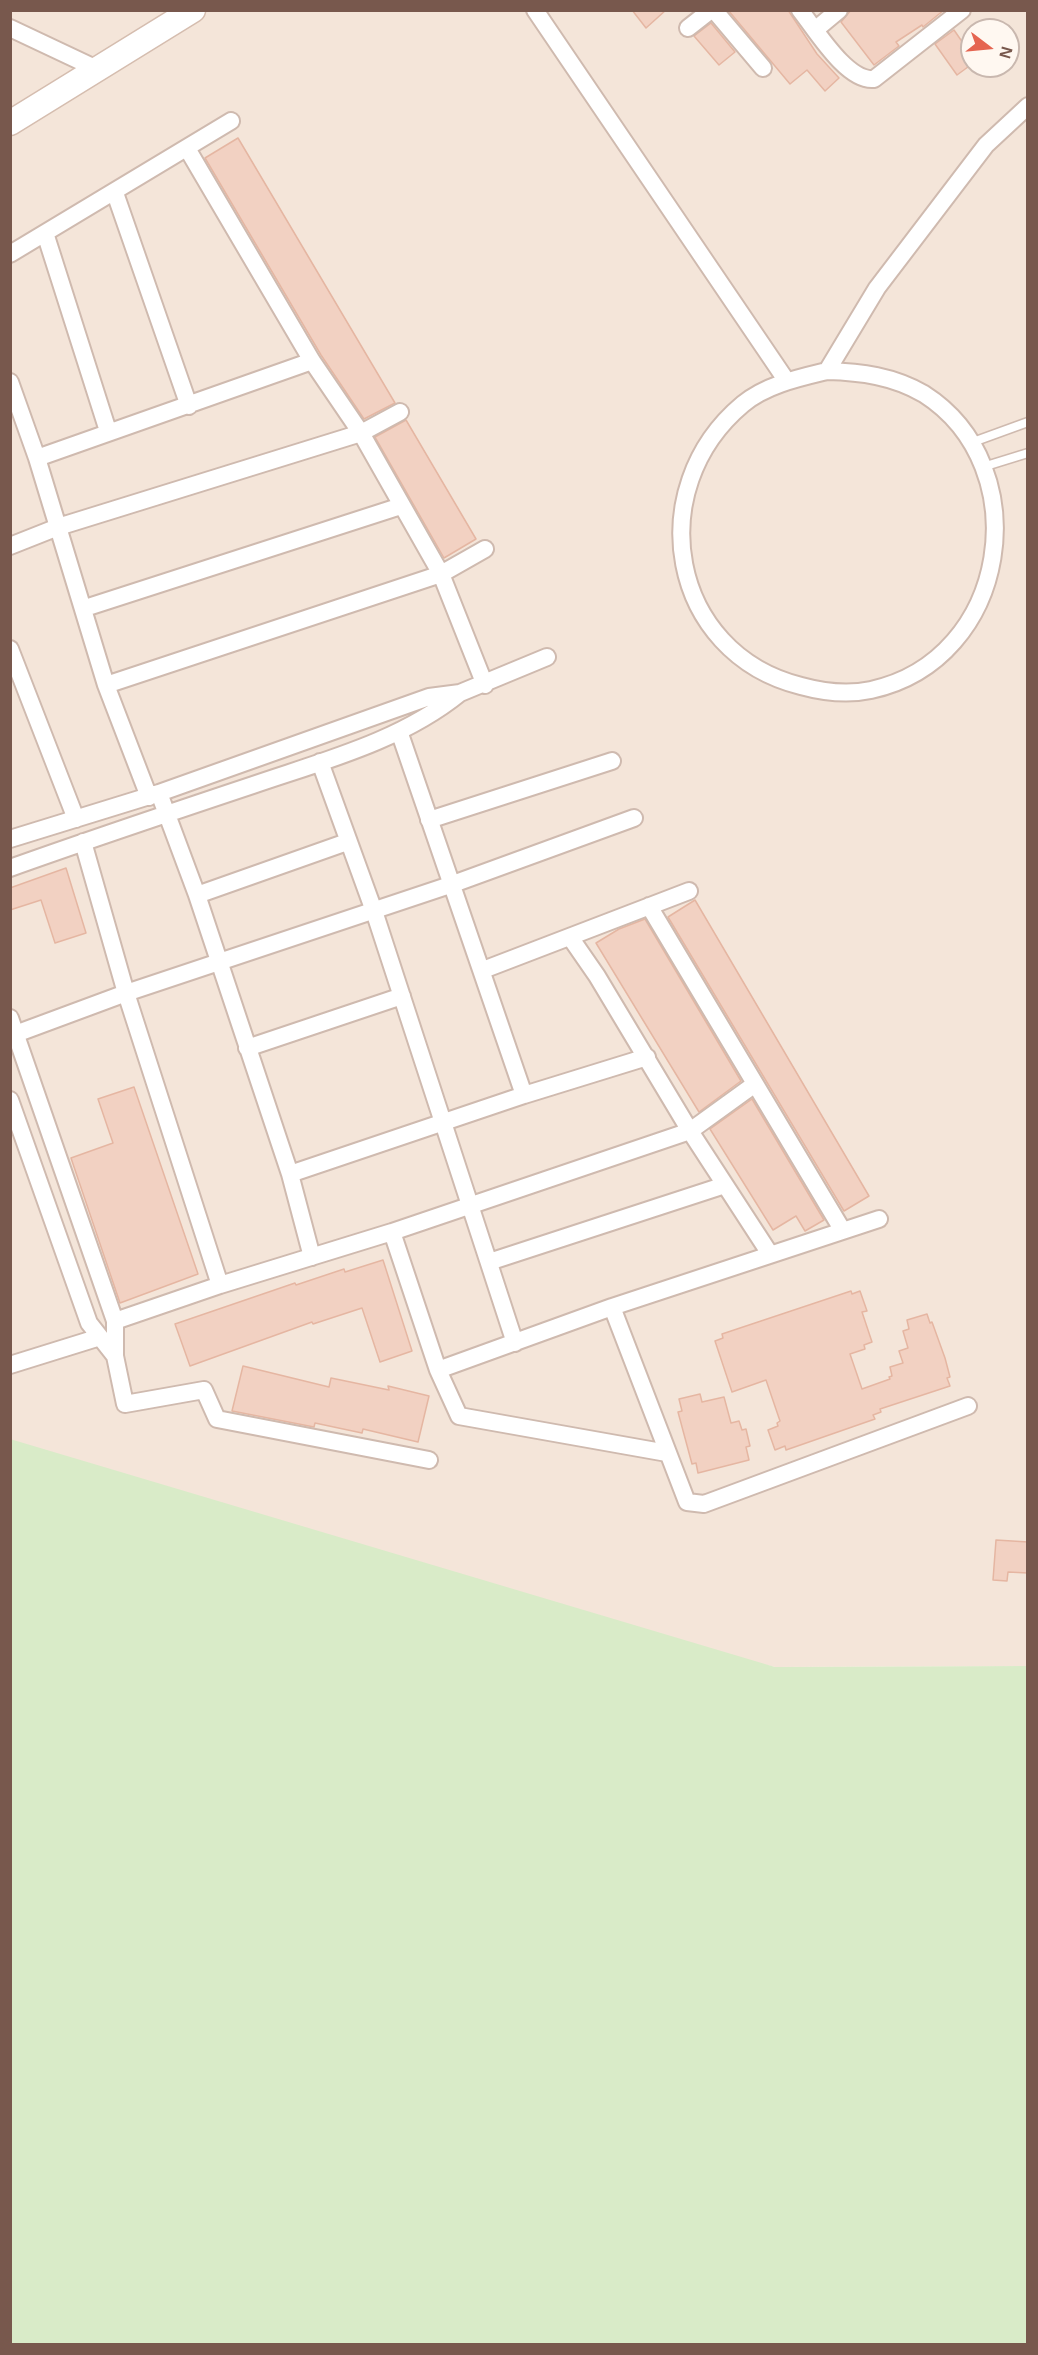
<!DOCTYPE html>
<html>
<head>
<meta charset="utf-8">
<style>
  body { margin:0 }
  #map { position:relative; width:1038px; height:2355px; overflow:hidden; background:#fdf4ea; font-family:Arial,sans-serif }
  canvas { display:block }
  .frame { position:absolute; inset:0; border:12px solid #78584d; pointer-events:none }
  .north { position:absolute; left:960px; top:18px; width:60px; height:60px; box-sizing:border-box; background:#fff8f1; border:2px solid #c9b8af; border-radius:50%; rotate:106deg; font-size:16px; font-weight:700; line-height:24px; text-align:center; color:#78584d }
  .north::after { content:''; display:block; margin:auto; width:21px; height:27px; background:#e56551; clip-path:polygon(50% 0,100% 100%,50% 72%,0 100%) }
</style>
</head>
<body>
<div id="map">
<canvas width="1038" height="2355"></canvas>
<div class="frame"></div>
<div class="north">N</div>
</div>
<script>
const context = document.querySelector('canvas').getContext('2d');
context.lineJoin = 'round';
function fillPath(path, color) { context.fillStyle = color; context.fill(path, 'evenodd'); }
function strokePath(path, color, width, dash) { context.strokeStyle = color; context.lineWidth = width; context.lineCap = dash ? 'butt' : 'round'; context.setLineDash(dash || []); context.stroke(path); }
const residential = new Path2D(`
  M11,11H1027V1666L775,1667L11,1485ZM972,30H1008V66H972Z`);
const green = new Path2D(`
  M10,1439L775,1667L1027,1666V2344H11Z`);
const building = new Path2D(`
  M632,10H666L646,28Z
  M728,10H788L817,54L839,78L825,91L807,70L790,84Z
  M851,10H944L923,27L922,25L896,42L899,46L874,65L841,22Z
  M711,23L735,52L719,65L694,36Z
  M954,30L972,56V64L957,75L935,44Z
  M238,138L395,403L364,419L321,355L205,158Z
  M406,420L476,539L444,558L375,437Z
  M66,868L86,933L55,943L41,900L10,910V888Z
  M695,900L869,1196L844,1211L668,917Z
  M645,919L741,1081L699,1112L596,943L619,929Z
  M134,1087L198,1274L120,1303L71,1158L113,1143L98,1099Z
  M752,1099L824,1220L805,1231L796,1216L773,1230L710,1129Z
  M383,1260L412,1351L380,1362L362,1308L313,1324L312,1322L190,1366L175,1324L295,1283L296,1285L344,1269L345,1272Z
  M851,1291L852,1294L860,1291L867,1311L862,1312L872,1342L864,1345L865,1349L850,1354L862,1389L890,1379L889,1377L892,1376L890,1367L903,1363L899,1351L908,1348L903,1331L909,1329L907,1320L927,1314L930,1323L932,1322L945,1358L950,1377L947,1378L950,1386L880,1409L881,1412L873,1415L875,1419L786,1450L785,1446L775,1450L768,1430L778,1426L777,1423L780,1421L766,1380L732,1392L715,1341L723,1338L722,1334Z
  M243,1366L329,1387L331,1378L389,1390L388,1386L429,1396L418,1442L363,1429L362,1433L315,1423L314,1427L232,1411Z
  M700,1394L702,1402L724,1397L731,1423L739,1421L742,1430L746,1429L750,1446L746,1447L749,1460L698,1473L696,1463L692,1464L678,1412L682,1411L679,1399Z
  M996,1540L1028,1542V1573L1008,1572L1007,1581L993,1580Z`);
const lane = new Path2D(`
  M973,442L1028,422
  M986,466L1028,453`);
const street = new Path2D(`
  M535,10L786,380
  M714,10L763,68
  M800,10C816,30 847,82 874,79L962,10
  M10,28L99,70
  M688,28L711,10
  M815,30L839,10
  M188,150L312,361L361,433L441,574L485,685
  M115,193L189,406
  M45,233L108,431
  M10,254L231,121
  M827,371C861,372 893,376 924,394C1038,467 1010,660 871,690C848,695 823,692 801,686C669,653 641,489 743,404C766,385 798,378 827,371L877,288L986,145L1028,106
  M10,382L37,458L106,685L149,797
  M37,458L312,361
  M10,546L58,527L361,433L400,412
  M85,608L401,506
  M10,649L76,819
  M106,685L441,574L485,549
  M399,731L524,1095
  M320,762L374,911L515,1343
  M159,793L197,895L290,1174L312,1257
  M429,820L612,761
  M10,839L159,793L429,697L460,693L547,657
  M83,842L126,993L220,1285
  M10,868C91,839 172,812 253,785C323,761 401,741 460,693
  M197,895L347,842
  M649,906L843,1231
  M570,937L597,976L690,1131L770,1254
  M483,970L689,891
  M10,1018L115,1321V1356L125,1404L204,1390L217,1419L429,1460
  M10,1036L126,993L453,884L634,818
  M247,1048L402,996
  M10,1100L89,1323L115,1356
  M290,1174L524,1095L647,1057
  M392,1232L438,1370L459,1416L667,1453
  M489,1262L725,1185
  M612,1307L687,1502L704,1504L968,1406
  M115,1321L220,1285L392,1232L690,1131L755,1084
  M10,1365L100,1337
  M438,1370L612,1307L879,1219`);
const secondary = new Path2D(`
  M10,123L193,10`);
fillPath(residential, '#f4e5d9');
fillPath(green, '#d9ebc8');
fillPath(building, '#f2d1c2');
strokePath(building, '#e5b6a2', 1.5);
strokePath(lane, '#cfbaaf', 11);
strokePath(street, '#cfbaaf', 20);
strokePath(secondary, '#d5bdaf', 27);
strokePath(lane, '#fff', 8);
strokePath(street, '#fff', 16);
strokePath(secondary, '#fff', 24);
</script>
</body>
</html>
